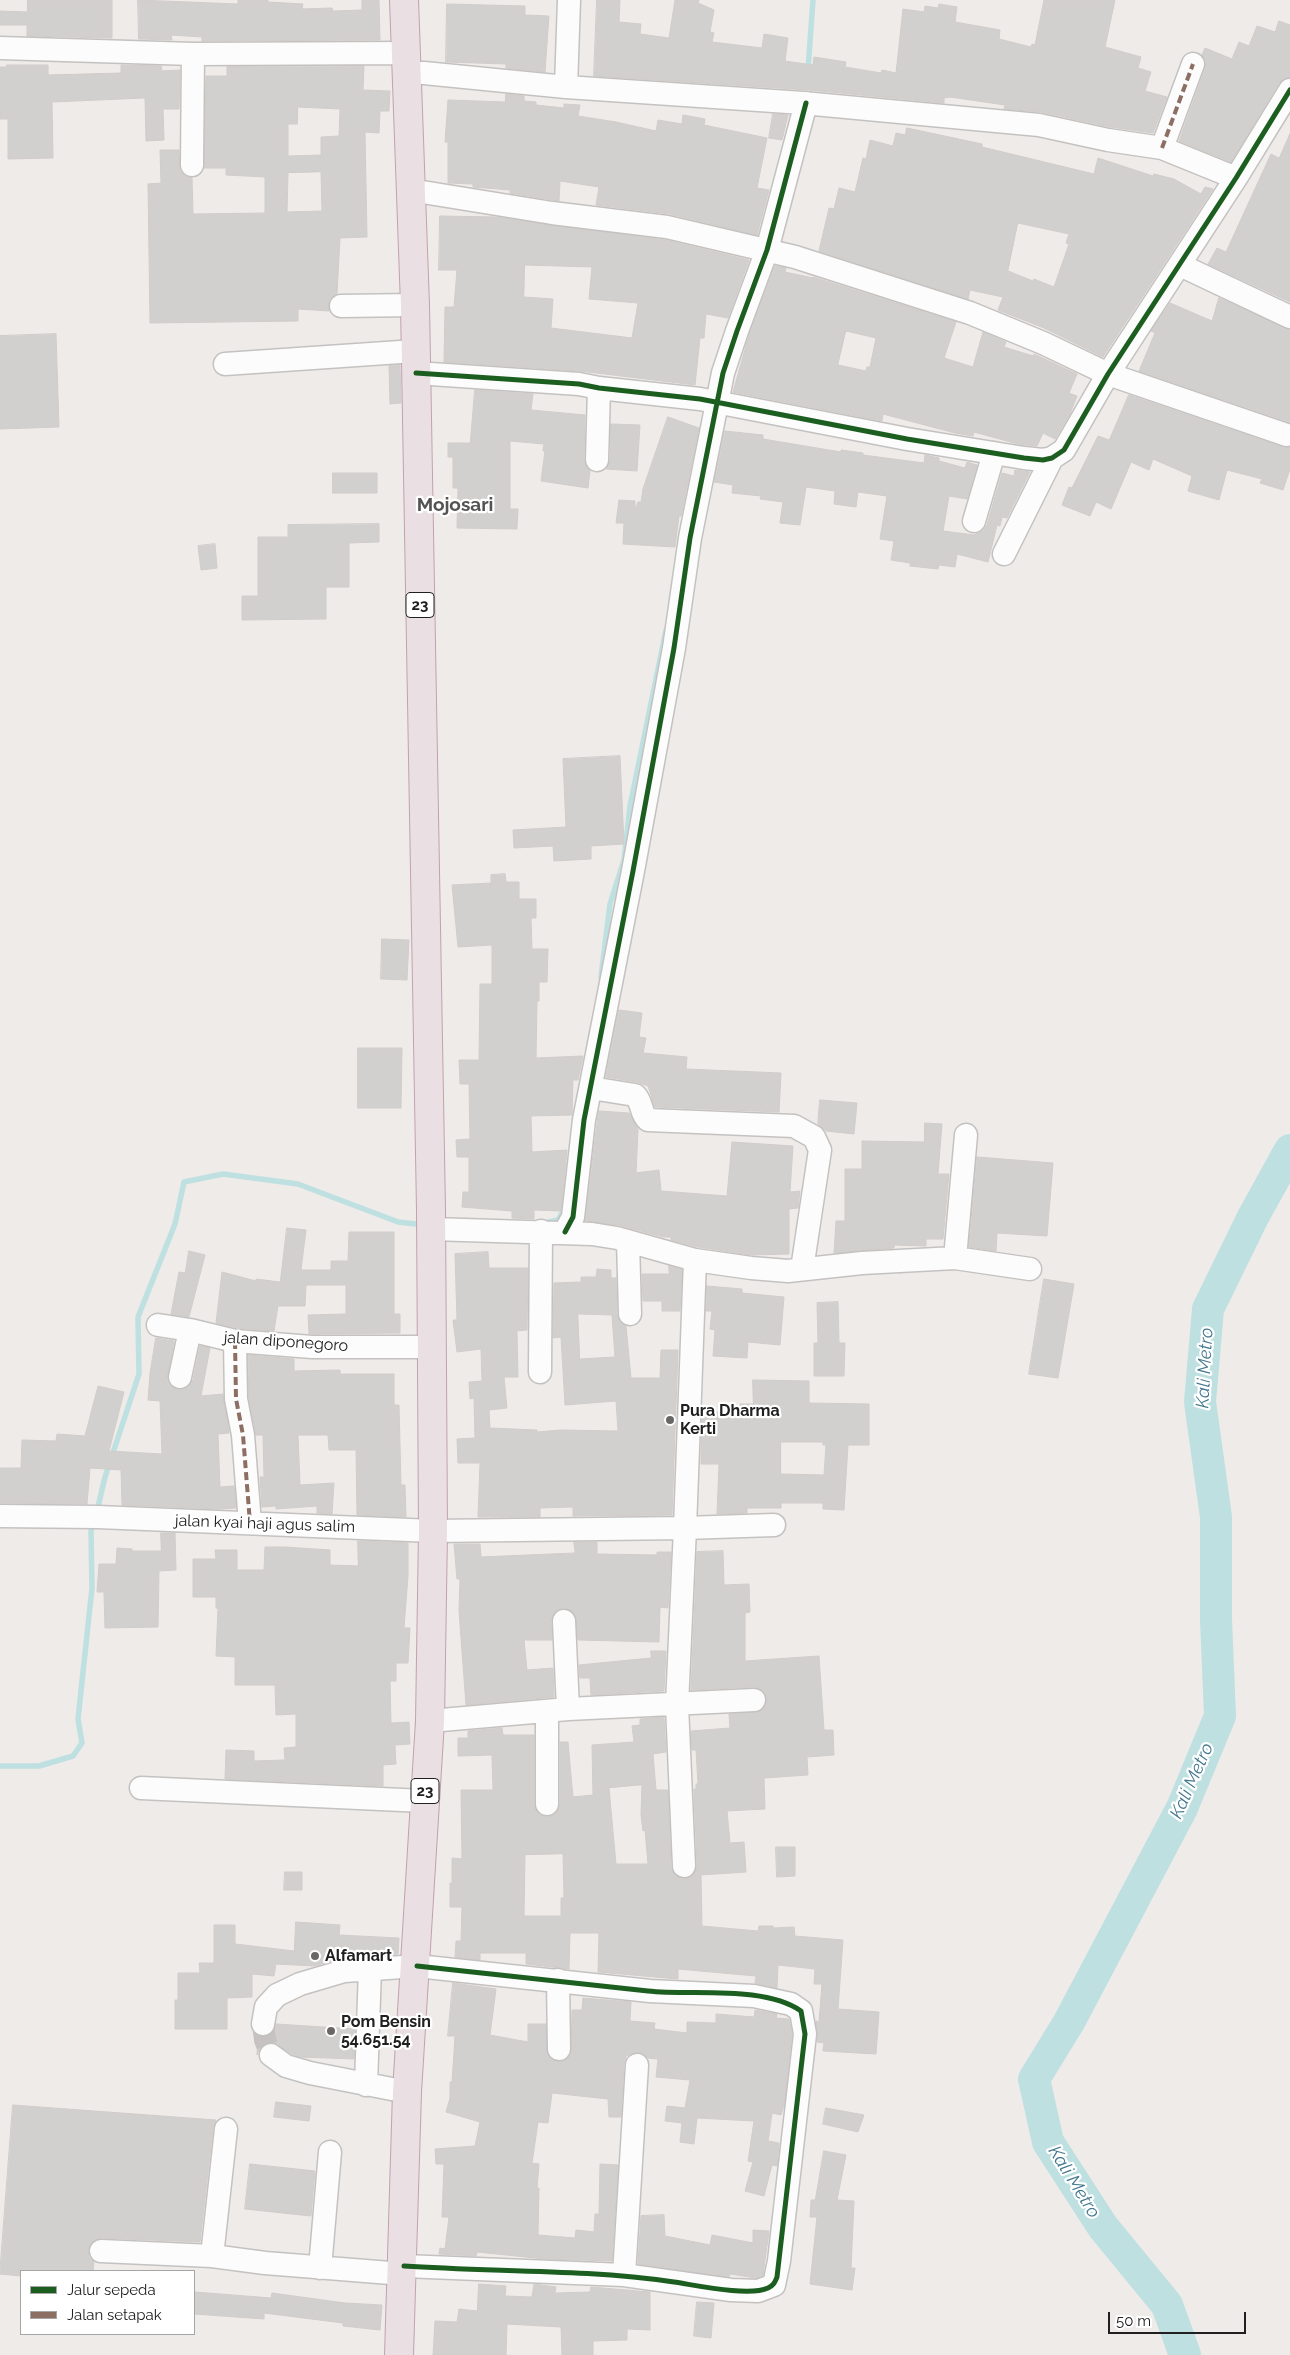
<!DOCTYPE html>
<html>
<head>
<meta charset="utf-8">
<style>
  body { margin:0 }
  #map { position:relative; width:1290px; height:2355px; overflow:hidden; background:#eeebe9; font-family:Raleway,sans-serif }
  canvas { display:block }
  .legend { position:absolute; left:20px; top:2270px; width:175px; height:65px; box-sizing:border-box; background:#fff; border:1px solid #a6a6a6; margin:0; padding:6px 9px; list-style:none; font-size:15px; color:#202020 }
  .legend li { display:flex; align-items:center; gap:10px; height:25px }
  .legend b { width:25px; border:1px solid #a6a6a6 }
  .scale { position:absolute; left:1108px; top:2312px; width:138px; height:22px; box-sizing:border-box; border:2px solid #202020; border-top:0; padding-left:6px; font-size:15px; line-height:18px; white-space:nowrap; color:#202020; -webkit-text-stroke:4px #fff; paint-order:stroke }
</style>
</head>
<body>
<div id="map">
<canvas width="1290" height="2355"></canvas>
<ul class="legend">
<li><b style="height:6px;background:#1b5e20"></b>Jalur sepeda</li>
<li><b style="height:6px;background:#8d6e63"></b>Jalan setapak</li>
</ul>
<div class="scale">50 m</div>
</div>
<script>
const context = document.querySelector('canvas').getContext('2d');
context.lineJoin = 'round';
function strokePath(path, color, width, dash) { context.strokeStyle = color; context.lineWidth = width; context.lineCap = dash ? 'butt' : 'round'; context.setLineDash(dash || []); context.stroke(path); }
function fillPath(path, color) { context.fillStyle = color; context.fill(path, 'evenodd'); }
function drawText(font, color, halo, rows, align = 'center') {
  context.font = font + ' Raleway,sans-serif'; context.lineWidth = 4.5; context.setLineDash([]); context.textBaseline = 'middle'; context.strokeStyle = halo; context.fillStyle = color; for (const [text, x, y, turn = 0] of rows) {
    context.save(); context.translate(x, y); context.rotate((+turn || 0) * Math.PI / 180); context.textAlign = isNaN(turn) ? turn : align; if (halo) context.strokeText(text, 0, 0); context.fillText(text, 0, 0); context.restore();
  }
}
const stream = new Path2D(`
  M808,70L813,0
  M601,977L610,904L624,860L630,806L666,630
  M543,1223L558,1220L566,1206
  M97,1511L105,1477L139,1374L138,1317L175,1224L184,1182L223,1174L298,1184L398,1222L425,1225
  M0,1766H39L73,1756L82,1743L78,1719L92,1588L91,1531L93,1523`);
const river = new Path2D(`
  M1185,2355L1167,2305L1103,2227L1048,2142L1034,2079L1069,2022L1182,1808L1220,1716L1216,1619V1517L1200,1402L1208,1309L1253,1217L1290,1150`);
const building = new Path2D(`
  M28,0H112V38L27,36V25H0V11L27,12Z
  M138,0L238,4V0H268V2L303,4L302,9L332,8L333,11L362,10V0H379L380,40L202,41V37L171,35L172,40L139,39Z
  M597,0H620L619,22L641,24L640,34L669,38L675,0H699L698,3L714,10L710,32L714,33L712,42L762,48L764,34L788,38L785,61L813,65L814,57L846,62L845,67L881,73L882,70L896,73L903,9L924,12L925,6L938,8L939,4L957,7L955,22L1000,30L999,39L1031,47L1032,44L1035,45L1044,0H1115L1105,47L1141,57L1138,68L1151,72L1145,91L1167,97L1153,133L1110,127L1042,112L1004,109L1005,105L950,97L944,98V103L809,90L594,76Z
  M447,4L525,6V15L549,16L545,72L506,68V64L446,62Z
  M1279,21L1290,25V77L1279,83L1231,162L1179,141L1205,69L1206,61L1202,55L1205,48L1232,59L1239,42L1249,46L1257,26L1275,32Z
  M7,65H48V75L121,73V65L161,66L162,71L180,70L179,109H163L164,140L146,141L145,98L52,102L53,158L8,159V119H0V67H7Z
  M364,66L363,90L390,91L389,111H380L379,133L365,132L367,237L340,238L337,294L329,300V311L298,309V321L150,323L148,184L161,183L160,150H179L180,171L185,176L192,178L193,214L265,213V177L226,175V168H204L206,76H227V67ZM298,107L340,109L339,136L321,137V155L288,156V124H297ZM321,172L322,211L287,212L288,173Z
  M506,94L524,96V101L536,102V105L564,108V104L580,105L578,116L616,122L656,131L658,120L682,124L683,115L705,119L704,125L767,138L757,188L769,190L757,235L670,214L596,205L599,187L560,181L559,201L510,193V190L473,187V184L448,183V142H445L448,100L505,102Z
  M773,114L788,115L782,140L769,138Z
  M907,128L982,144V147L1094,174L1098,158L1153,176L1154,174L1174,179L1201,194L1205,187L1213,189L1103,357L1044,328L998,310L1003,297L970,290L968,299L819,251L829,208L834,209L839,188L855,192L863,158L866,159L870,140L893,146L896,133L905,135ZM1018,223L1069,234L1066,243L1069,244L1054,287L1034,279L1033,281L1008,271Z
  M1290,134V302L1208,264L1217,248L1226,252L1271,154L1279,158Z
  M440,216L495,217L665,240L749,260L728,318L706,314L704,338H700L695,385L580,371L444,362L445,307H454L457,270H439ZM525,265L592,267L589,299L638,303L632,338L551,328L553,299L524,297Z
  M775,266L786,268L785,272L813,278V277L956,322L944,358L973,367L983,332L1006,342L1004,347L1033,356L1034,354L1077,374L1069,393L1077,396L1070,414L1055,439L1043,433L1037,446L1018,444L974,432L973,436L955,433L883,414L882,421L733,392L749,335ZM846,331L876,338L870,367H867L866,371L838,365Z
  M1219,298L1290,330V422L1139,371L1155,333L1151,331L1170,303L1212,321Z
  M56,334L59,427L0,429V336Z
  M400,365L401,403L390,404L389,366Z
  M475,390L533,394L531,410L585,415L584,460L586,467L590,471L588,488L541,481L545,451H543L544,444L510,441V509H518L517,529L457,528L458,488H453V457H448V443H470Z
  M1129,395L1283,447L1290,448V469L1283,490L1260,483L1262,479L1227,470L1219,500L1188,491L1192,476L1153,459L1149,470L1131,462L1111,509L1096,502L1090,516L1062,505L1069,487L1072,488L1098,436L1109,440Z
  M668,417L699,428L681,516H679L675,547L623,544L624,523H616L619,500L635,501V511L638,502H641L643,489Z
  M611,424L640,425L637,471L606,469L610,460Z
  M725,431L763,435V439L841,452V450L863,453V455L924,463L925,455L939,458V461L965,468L967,462L977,465L967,499L949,496L943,531L974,535L983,531L987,525L1002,473L1014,476L1015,470L1030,472L1007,518L1002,517L1000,526L997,525L988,562L957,554L955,567L939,565L938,569L910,566V563L891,560L894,541L880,539L887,496L858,492L856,507L834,504L835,491L806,487L800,525L780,523L783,502L760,499L761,496L732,493L733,485L714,482Z
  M333,473H377V493H333Z
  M379,524V542L349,543V587H326V619L242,620V596H258V537H288V525Z
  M215,544L217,568L201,570L198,546Z
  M620,756L624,844L591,846V859L554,861L553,846L514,848L513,830L566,827L563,759Z
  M505,874L506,882H519V899H536V918H531L532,949H548L547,982H539V1001H537L536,1058L583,1056L578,1080H573L572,1115L531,1116L532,1152L567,1150L561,1211L534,1210V1219L512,1218V1211L462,1207L463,1192H469V1157H457L456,1140L470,1139L469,1084H460L459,1060H479L480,984H492V945L458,947L452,885L491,883V875Z
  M382,939L409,940L407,980L381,979Z
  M619,1010L642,1013L639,1037L646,1038L643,1053L687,1057L686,1069L781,1073L779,1112L655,1107L648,1086L637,1082L606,1077Z
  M358,1048H402L401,1108H358Z
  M820,1100L857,1103L854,1134L826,1131L818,1124Z
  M599,1111L629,1113L638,1129L636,1173L659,1170L661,1191L727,1196L732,1142L793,1146L790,1192L800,1191L798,1208L789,1209V1254L750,1255L698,1247L671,1240V1237H663L619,1225L585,1221Z
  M925,1123L942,1124L938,1174H949L943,1239H926V1246L894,1245V1248L834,1253L836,1221H845V1169H862V1141L924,1142Z
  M977,1157L1053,1163L1047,1236L997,1233L996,1251L969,1247Z
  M287,1228L306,1230L301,1270H331V1261H348L349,1232H394V1314H400V1333L309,1334L308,1315L346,1314V1285H306L305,1306H278L274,1331L237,1328L216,1323L222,1272L256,1281V1279L280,1282Z
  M189,1251L205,1255L189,1317L171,1314L179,1272L185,1273Z
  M488,1252L489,1268H528L527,1330L517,1331L518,1377H504L507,1408L489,1410L490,1428L537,1430V1432L561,1430L618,1431L616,1401L565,1405L561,1337L553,1338L554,1283L581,1282V1277H596L597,1269L611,1270V1278H616L617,1315L619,1321L626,1326L631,1378H660L661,1350H678L672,1515L573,1516V1507L540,1508V1517H478L480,1463H458L457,1439L475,1438L474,1398L470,1399L469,1382L482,1381L481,1349L457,1352L453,1320H457L455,1254ZM578,1314L612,1315L615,1357L580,1359Z
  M669,1266L682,1270L680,1311H662V1301H643L642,1274H669Z
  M1044,1279L1074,1284L1058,1378L1029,1374Z
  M707,1286L742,1289V1293L784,1297L780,1345L748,1342L747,1358L713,1356L715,1330L710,1329L712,1311H706Z
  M838,1302L839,1343H845L844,1376H814V1343H818L817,1303Z
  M156,1338L174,1341L167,1381L171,1386L178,1390L184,1389L193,1380L200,1346L210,1348L201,1396L223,1394L229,1433L218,1434L220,1487L234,1486L236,1508L220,1509L122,1505L121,1470L90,1468L87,1504L0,1503V1468H21L22,1440L56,1441L57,1434L85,1436L98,1386L124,1392L109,1451L162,1454L160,1401L148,1400L150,1374Z
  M248,1355L294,1359V1371L340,1370V1374H394V1405H399L401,1485H405L406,1517L357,1515L356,1450H329L328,1435H298L300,1485L334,1483L332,1514L317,1513V1506L276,1509V1506L262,1507L260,1477H264L263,1435H256L249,1398Z
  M753,1380L809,1381V1403L869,1404V1445H848L844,1510L823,1509V1503H781V1508H747V1513L717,1514L719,1464H701L702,1412H740V1404H753ZM781,1442H823V1445H826L824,1475L781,1474Z
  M161,1533H175L176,1570L159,1571L158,1627L105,1628L104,1592H97L99,1564H116L117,1548L132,1549V1551H161Z
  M358,1541L408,1543V1576L404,1628H410L408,1663H396V1681H390L391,1723L409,1722L410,1744L395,1745L396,1764L383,1765V1786L225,1779L226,1750L254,1751V1761L285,1760L284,1748L296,1747V1714L276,1715L275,1685H235V1657L216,1656L218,1608H216V1597H193V1559H216L215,1550H237V1570H264L265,1547H285L330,1550V1565L358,1566Z
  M574,1542H597V1554L657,1555V1552H671L668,1608L660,1607L659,1642L578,1640L575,1614L564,1608L557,1610L553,1615L551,1621L552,1640H524L527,1670L553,1668L554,1697L466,1705L459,1611L460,1579H457L454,1544H480L481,1557L575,1553Z
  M723,1551L724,1585L749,1584L750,1612L745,1613V1661L819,1656L824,1730H833L834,1755L807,1757L808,1775L764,1778L765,1809L727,1811L730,1843L744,1842L746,1872L701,1875L702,1926L758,1931L759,1926H773V1928L794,1927L795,1936L843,1940L838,2009L879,2012L876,2054L823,2051L824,2043L817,2042L816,2021L819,2022L822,1984H814L815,1969L778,1965L777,1988L755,1983L756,1976L678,1969V1979L598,1972L599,1933H570L569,1969L526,1964V1953H480V1960L455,1957L456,1941H461L462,1907H450V1883H452V1858L462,1859L461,1790H493L492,1755L458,1756V1738H468V1731L502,1728L503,1735H534V1804L540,1815L547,1817L558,1811L560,1804V1742H568L573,1797L593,1795L592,1745L634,1742L632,1726L640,1725V1719L664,1717L666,1752L653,1754L656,1790H668L671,1867L678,1877L684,1879L691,1877L695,1872L697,1865L694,1789H696V1784H698L696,1750H692L691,1731L730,1728L729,1714L761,1711L765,1706L767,1700L765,1693L754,1687L691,1690L697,1552ZM642,1785L641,1815L643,1831L645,1830L648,1864H616L609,1788ZM563,1854L564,1898H561V1916H524L525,1855Z
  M651,1651H666L664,1691L591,1695L590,1678H580L579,1665L651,1658Z
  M776,1847H795V1876L777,1877Z
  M285,1872H302V1890H284Z
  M296,1922L340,1925L339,1935L399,1938L398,1954L343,1958L314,1966L276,1964L274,1976L252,1974V1997L227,1998V2029H175V2000H178V1973H200L199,1963H214V1925H235V1944L294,1951Z
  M453,1983L496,1989L490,2035L528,2042V2024H546L548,2055L552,2060L559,2062L565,2060L571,2055L572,2010H582L583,1998L631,2002L630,2021L655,2023L654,2029L687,2033V2022L716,2023V2014L754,2017L755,2010L777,2014L776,2018L789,2019L792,2034L784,2105L781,2115L772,2113L768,2141L779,2143L777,2166L772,2165L764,2196L745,2191L753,2162L748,2161L754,2121L697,2118L694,2144L680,2142L682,2123L665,2121L667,2106L685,2108L690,2080L656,2077L658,2059L648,2058L637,2052L626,2056L624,2064L621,2117H609L608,2099L552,2093L548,2123L538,2122L532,2163L539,2164L537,2188H539L538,2235L575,2238L576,2230L594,2232L595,2214H599L600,2164L618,2165L612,2261L545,2259L477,2252L476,2256L439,2254L440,2248L445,2249L449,2217H442L444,2164H436L435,2149L475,2146L480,2122L446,2112L450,2098V2082H452L454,2053L455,2036H448Z
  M276,2024L355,2029L354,2059L300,2057L292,2054L272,2042L261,2047L257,2055L258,2036H268L273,2032Z
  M276,2102L311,2106L309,2121L274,2117Z
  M13,2105L216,2120L213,2128L200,2242L101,2238L95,2240L88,2250L89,2257L94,2262L93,2271H21V2276L0,2274Z
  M826,2108L864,2115L858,2132L823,2124Z
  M824,2151L846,2155L837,2200L854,2201L851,2268H855L852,2290L810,2284L817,2217H810L811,2200H815Z
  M250,2164L315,2171L311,2216L245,2209Z
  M664,2215L665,2236L710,2245L712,2235L753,2243V2230L769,2231L763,2275L756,2278L730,2274L729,2277L638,2264L641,2216Z
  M479,2284L506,2286L505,2296L532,2297L534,2284L556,2287L555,2293L590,2292L591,2287L650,2292V2330L627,2329V2340L593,2341V2355H562L561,2327L507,2324L506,2355H433L435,2321L457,2322L459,2309L477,2311Z
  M195,2292L271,2298L272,2293L345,2303L382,2305L380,2330L343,2326V2323L264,2313V2319L194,2314Z
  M697,2302L714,2303L711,2338L694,2336Z`);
const minorTunnel = new Path2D(`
  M263,2024L265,2040L271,2055`);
const minor = new Path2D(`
  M0,48L193,54L407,53
  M407,73H424L566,87L803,103L1039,125L1108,140L1162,148L1236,178
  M566,87L569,0
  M1162,148L1193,64
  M192,165L193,54
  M410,190L552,213L667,227L795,257L970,313L1043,343L1108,374L1287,435
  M1180,265L1290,317
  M341,306L415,305
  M225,364L415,351
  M416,373L579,384L599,388L700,399L907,439L1024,458L1043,460L1052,458L1064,450L1108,374L1236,178L1290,90
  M597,460L599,388
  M974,521L994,453
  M1004,554L1052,458
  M591,1088L635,1095C643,1103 640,1113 648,1120L794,1126L814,1137L820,1150L802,1269
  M431,1229L592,1234L617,1238L695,1260L751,1268L788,1271L862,1263L955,1258L1030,1269
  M565,1232L573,1217L584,1120L633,871L674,648L690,538L723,373L737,331L767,250L806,103
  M628,1241L630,1314
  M955,1258L966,1135
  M158,1325L190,1330
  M235,1341L236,1399L243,1435L250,1523
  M540,1372L541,1231
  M180,1377L190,1330L235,1341L312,1347H431
  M0,1516L98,1517L433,1531L685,1528L695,1260
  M564,1621L568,1709
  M547,1711V1804
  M430,1721L568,1709L754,1700
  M141,1788L424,1801
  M684,1866L677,1705L685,1528L774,1525
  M558,1980L559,2049
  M263,2024L266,2007L277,1995L300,1984L344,1971L417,1966L650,1991L754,1996L791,2004L801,2011L805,2034L779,2261L774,2285L758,2291L731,2290L624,2275L404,2266
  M271,2055L286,2066L310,2073L407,2092
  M366,2085L370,1968
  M101,2251L212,2256L265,2263L403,2274
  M212,2256L226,2129
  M320,2268L330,2152
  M624,2275L637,2065`);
const highway = new Path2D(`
  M399,2355L407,2092L430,1721L433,1531L431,1210L415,305L404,0`);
const quiet = new Path2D(`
  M1162,148L1193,64
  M235,1341L236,1399L243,1435L250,1523`);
const cycleway = new Path2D(`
  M416,373L579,384L599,388L700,399L907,439L1024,458L1043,460L1052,458L1064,450L1108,374L1236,178L1290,90
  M565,1232L573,1217L584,1120L633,871L674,648L690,538L723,373L737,331L767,250L806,103
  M404,2266C494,2272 584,2269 674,2282C695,2285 749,2297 768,2288C774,2285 775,2282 777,2277L805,2034L801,2011C763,1985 693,1996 648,1991C571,1983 494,1974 417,1966`);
const markers = [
  [670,1420,5,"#686766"],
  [315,1956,5,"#686766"],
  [331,2031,5,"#686766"]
];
const shields = [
  [420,605,28],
  [425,1791,28]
];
const shieldNames = [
  ["23",420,605],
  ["23",425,1791]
];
const streetNames = [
  ["jalan diponegoro",286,1342,4],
  ["jalan kyai haji agus salim",265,1524,2]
];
const poiNames = [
  ["Pura Dharma",680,1411],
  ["Kerti",680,1429],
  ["Alfamart",325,1956],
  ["Pom Bensin",341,2022],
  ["54.651.54",341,2040]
];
const waterNames = [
  ["Kali Metro",1205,1368,-87],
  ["Kali Metro",1192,1781,-66],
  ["Kali Metro",1074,2182,58]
];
const quarterNames = [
  ["Mojosari",455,505]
];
strokePath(stream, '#bee0e0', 5.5);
strokePath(river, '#bee0e0', 32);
fillPath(building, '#d2d0ce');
strokePath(building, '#d1ccca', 1);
strokePath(minorTunnel, '#c5c2c1', 22, [22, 11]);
strokePath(minor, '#c4c2c1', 25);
strokePath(highway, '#c2a1b1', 30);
strokePath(minor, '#fcfcfc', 22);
strokePath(highway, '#eae0e3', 28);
strokePath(quiet, '#8d6e63', 4, [8, 4]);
strokePath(cycleway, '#1b5e20', 5);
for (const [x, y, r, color] of markers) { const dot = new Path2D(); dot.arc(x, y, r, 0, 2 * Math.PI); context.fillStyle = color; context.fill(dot); strokePath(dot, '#fff', 2); }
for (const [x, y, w] of shields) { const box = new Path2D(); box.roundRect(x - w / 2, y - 12.5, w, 25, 4); context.fillStyle = '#fff'; context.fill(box); strokePath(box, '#202020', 1); }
drawText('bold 15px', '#202020', null, shieldNames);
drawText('16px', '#202020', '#fff', streetNames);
drawText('bold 16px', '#202020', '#fff', poiNames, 'left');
drawText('italic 18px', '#43778e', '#fff', waterNames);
drawText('bold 19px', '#535353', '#fff', quarterNames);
</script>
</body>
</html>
